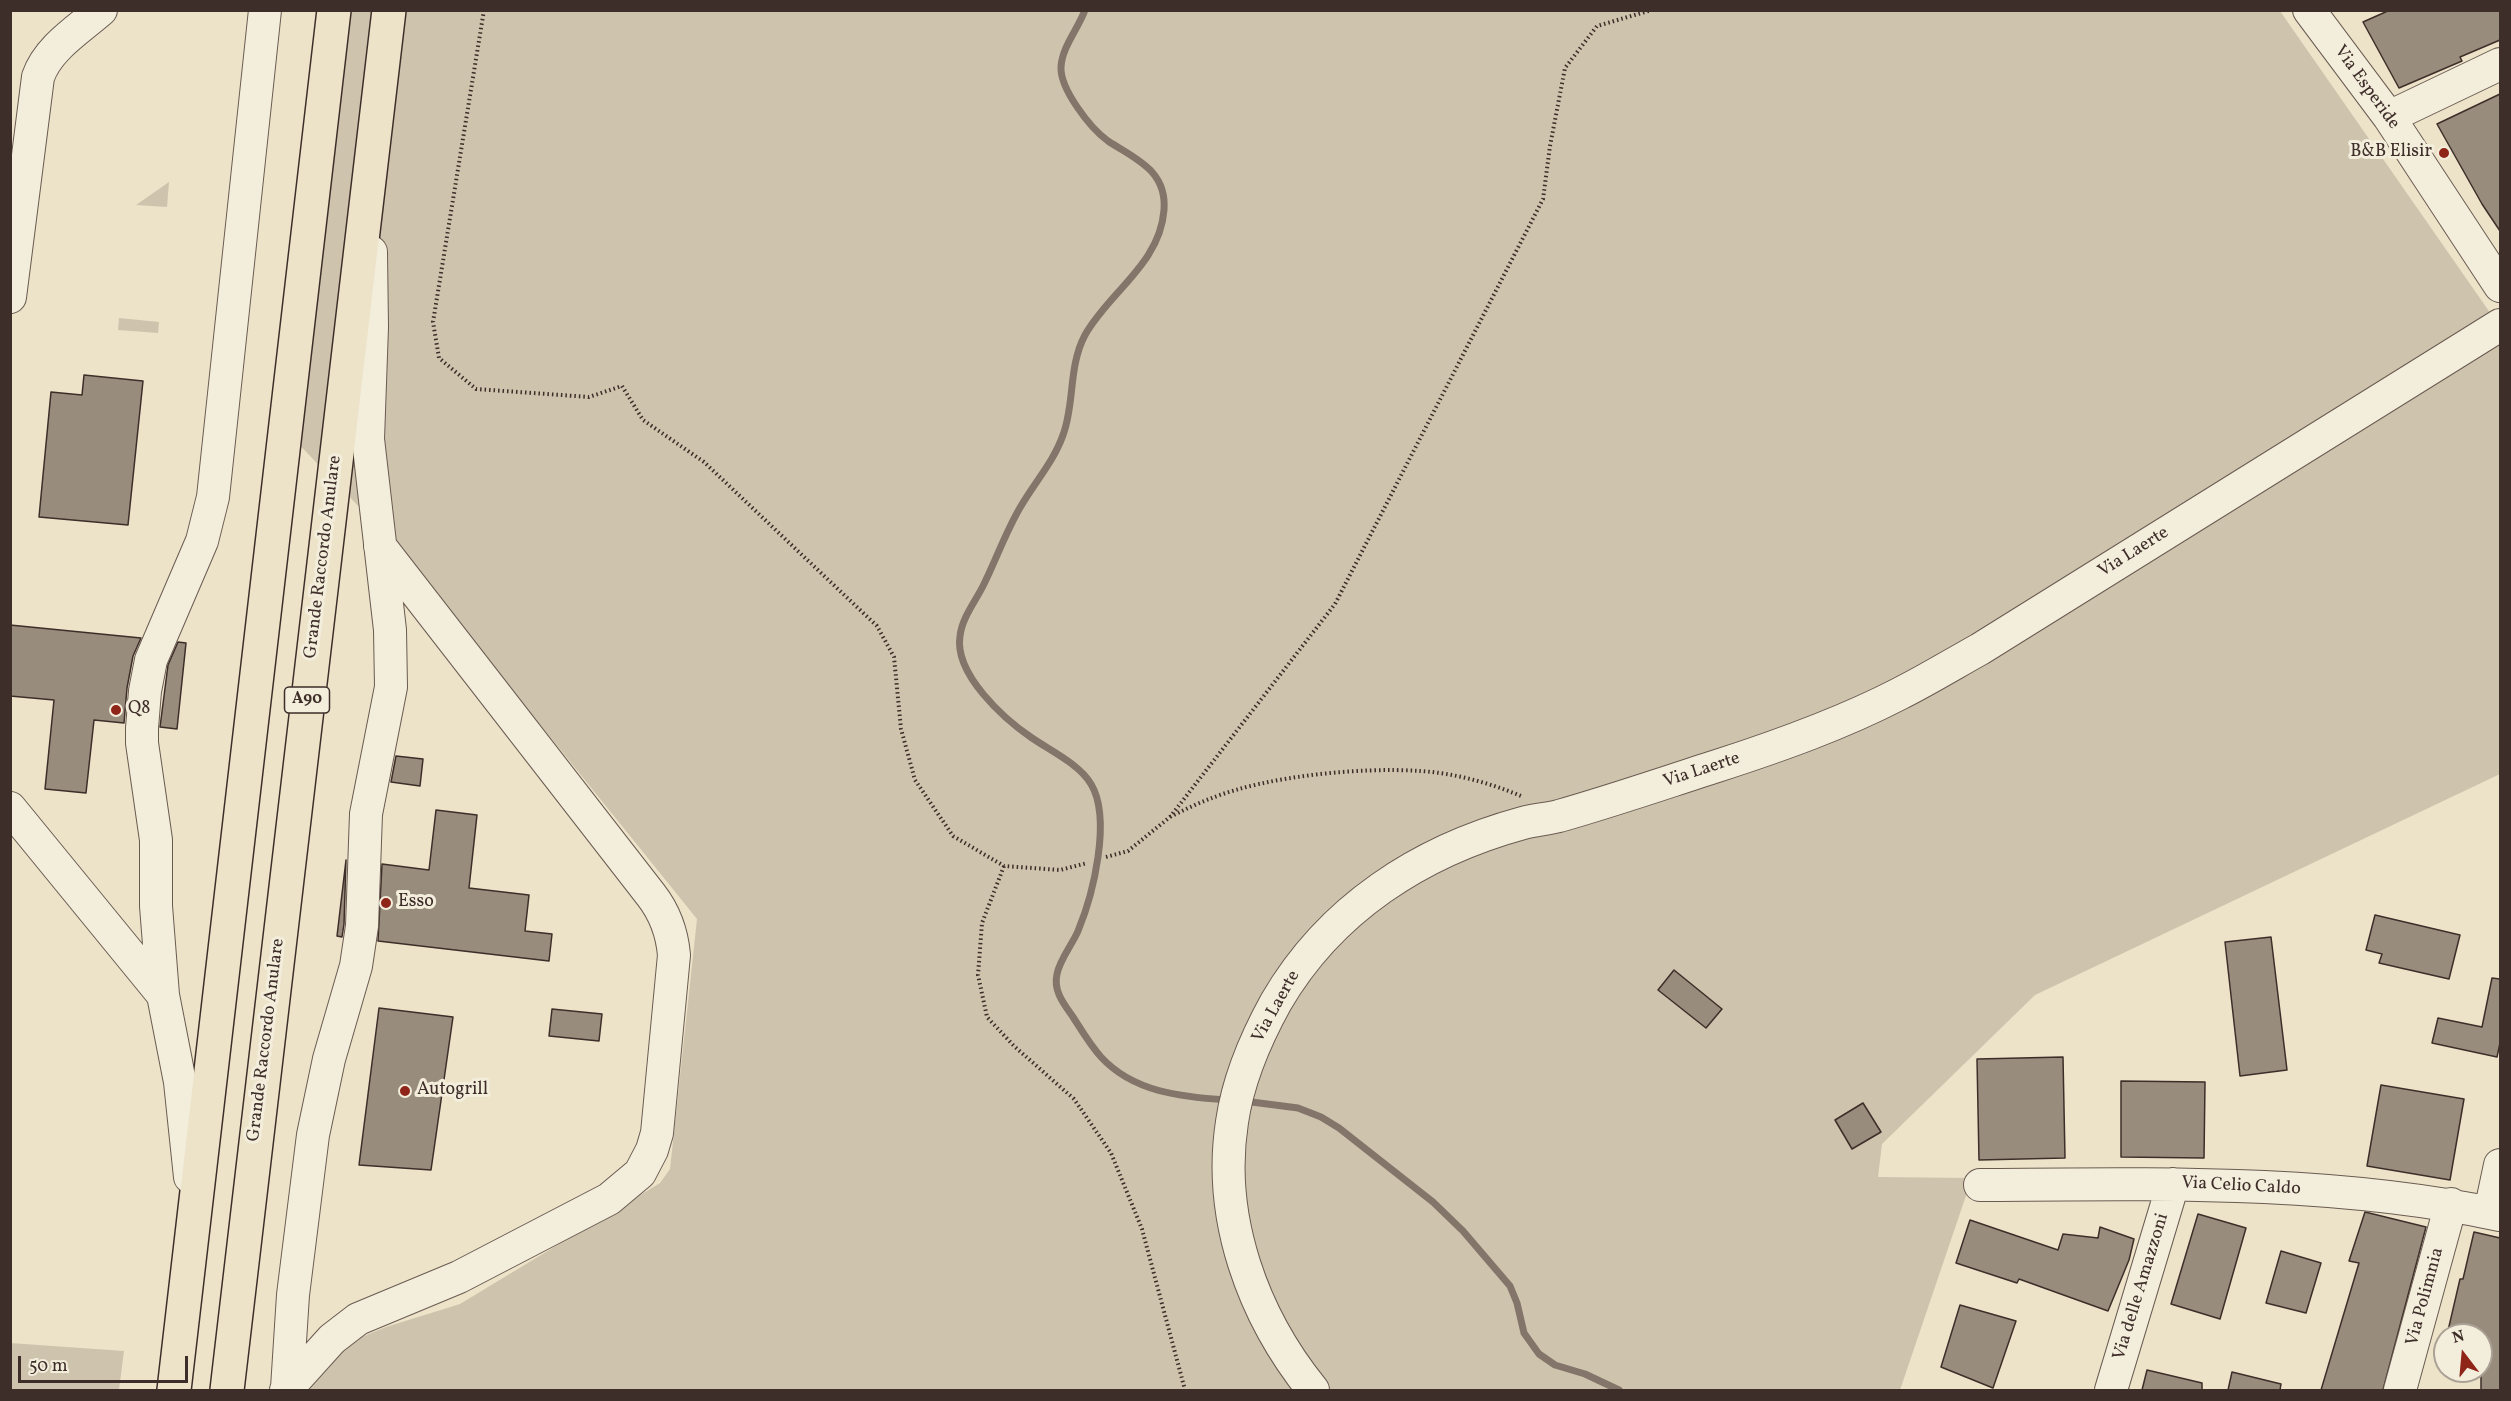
<!DOCTYPE html>
<html>
<head>
<meta charset="utf-8">
<style>
  body { margin:0 }
  #map { position:relative; width:2511px; height:1401px; overflow:hidden; background:#ece3c9; font-family:Vollkorn,serif }
  canvas { display:block }
  .frame { position:absolute; inset:0; border:12px solid #3e2e29; pointer-events:none }
  .north { position:absolute; left:2433px; top:1323px; width:60px; height:60px; box-sizing:border-box; background:#f3eddc; border:2px solid #aba194; border-radius:50%; rotate:344deg; font-size:16px; font-weight:700; line-height:24px; text-align:center; color:#3e2e29 }
  .north::after { content:''; display:block; margin:auto; width:21px; height:27px; background:#8f2418; clip-path:polygon(50% 0,100% 100%,50% 72%,0 100%) }
  .scale { position:absolute; left:18px; top:1356px; width:170px; height:27px; box-sizing:border-box; border:3px solid #3e2e29; border-top:0; padding-left:8px; font-size:18px; line-height:21px; white-space:nowrap; color:#3e2e29; -webkit-text-stroke:4px #f3eddc; paint-order:stroke }
</style>
</head>
<body>
<div id="map">
<canvas width="2511" height="1401"></canvas>
<div class="frame"></div>
<div class="north">N</div>
<div class="scale">50 m</div>
</div>
<script>
const context = document.querySelector('canvas').getContext('2d');
context.lineJoin = 'round';
function fillPath(path, color) { context.fillStyle = color; context.fill(path, 'evenodd'); }
function strokePath(path, color, width, dash) { context.strokeStyle = color; context.lineWidth = width; context.lineCap = dash ? 'butt' : 'round'; context.setLineDash(dash || []); context.stroke(path); }
function drawText(font, color, halo, rows, align = 'center') {
  context.font = font + ' Vollkorn,serif'; context.lineWidth = 6; context.setLineDash([]); context.textBaseline = 'middle'; context.strokeStyle = halo; context.fillStyle = color; for (const [text, x, y, turn = 0] of rows) {
    context.save(); context.translate(x, y); context.rotate((+turn || 0) * Math.PI / 180); context.textAlign = isNaN(turn) ? turn : align; if (halo) context.strokeText(text, 0, 0); context.fillText(text, 0, 0); context.restore();
  }
}
const green = new Path2D(`
  M326,11H2280L2500,327V774L2035,995L1882,1144L1878,1177L1972,1178L1900,1390H283L317,1355L386,1327L460,1304L660,1183L670,1169L697,919L392,541L286,431Z
  M169,182L167,207L136,205Z
  M119,318L159,322L158,333L118,330Z
  M10,1343L124,1351L119,1390H11Z`);
const stream = new Path2D(`
  M1085,10C1078,29 1062,47 1061,67C1060,89 1090,128 1108,141C1135,159 1167,170 1164,210C1160,264 1109,292 1085,335C1068,367 1075,403 1063,435C1054,461 1035,482 1021,506C1006,531 996,560 983,586C975,602 962,618 960,636C954,674 1004,719 1032,738C1051,751 1079,764 1091,784C1112,819 1093,895 1078,931C1072,945 1060,959 1057,974C1053,991 1064,1004 1073,1017C1082,1031 1090,1045 1101,1057C1133,1092 1181,1097 1227,1100
  M1244,1101L1298,1108L1321,1117L1339,1128L1433,1202L1463,1231L1510,1286L1517,1303L1524,1333L1539,1354L1555,1365L1585,1374L1619,1390`);
const building = new Path2D(`
  M2390,10H2500V40L2460,57L2462,61L2399,88L2363,22Z
  M2500,94V231L2482,204L2437,124Z
  M84,375L143,381L128,525L39,517L51,392L82,395Z
  M10,625L141,638L133,656L127,688L124,723L94,720L86,793L45,789L54,700L10,696Z
  M178,642L186,643L177,729L160,727L168,665Z
  M396,756L423,759L420,786L391,782Z
  M436,810L477,815L469,888L529,895L525,931L552,934L549,961L378,941L382,864L429,870Z
  M346,860L344,924L342,937L337,936Z
  M2375,915L2460,935L2449,979L2379,963L2382,954L2366,950Z
  M2271,937L2287,1070L2240,1076L2225,942Z
  M1674,970L1722,1009L1706,1028L1658,990Z
  M2492,978L2500,979V1043L2497,1057L2432,1043L2438,1018L2482,1027Z
  M379,1008L453,1017L431,1170L359,1165Z
  M552,1009L602,1014L599,1041L549,1036Z
  M2063,1057L2065,1158L1979,1160L1977,1059Z
  M2121,1081L2205,1082L2204,1158L2121,1157Z
  M2381,1085L2464,1099L2450,1180L2367,1166Z
  M1863,1103L1881,1132L1852,1149L1835,1120Z
  M2365,1212L2426,1227L2383,1390H2321L2359,1263L2349,1261Z
  M2198,1214L2246,1228L2220,1319L2171,1304Z
  M1970,1220L2058,1250L2063,1234L2098,1238L2100,1227L2134,1239L2129,1260L2108,1311L2019,1279L2017,1283L1956,1263Z
  M2474,1232L2500,1238V1390H2481V1335H2447L2460,1279H2463Z
  M2281,1251L2321,1263L2306,1313L2266,1303Z
  M1960,1305L2016,1321L1993,1388L1941,1367Z
  M2147,1370L2202,1383V1390H2142Z
  M2232,1372L2281,1384L2280,1390H2228Z`);
const path = new Path2D(`
  M484,10L433,322L439,358L476,389L589,397L622,386L643,420L704,462L877,626L894,657L901,729L915,780L953,836L1004,866L1060,870L1087,863
  M1170,817C1184,810 1198,803 1212,798C1267,776 1360,767 1420,771C1454,773 1490,783 1521,796
  M1106,857L1128,851L1170,817L1335,604L1543,199L1550,146L1565,68L1597,26L1652,10
  M1004,866L982,923L978,975L987,1017L1014,1046L1074,1099L1111,1153L1142,1229L1185,1390`);
const minor = new Path2D(`
  M2309,10L2389,117L2500,286
  M2389,117L2500,64
  M10,297L38,77C48,48 78,30 101,10
  M10,808L163,995
  M190,1177L180,1082L163,995L156,906V840L142,743V728L145,691L151,660L202,541L213,497L265,10
  M1980,1185C2153,1184 2330,1179 2500,1215
  M2490,1212L2500,1165
  M287,1388L293,1295L313,1135L329,1059L356,966L362,926L366,814L391,687L390,630L368,439L372,327L371,252
  M286,1390L332,1339L358,1319L459,1277L609,1199L640,1173L652,1150L657,1133L674,955C672,932 665,913 651,895L380,546
  M1313,1390C1253,1316 1217,1218 1232,1122C1238,1080 1255,1040 1276,1002C1330,909 1420,851 1523,823C1534,820 1547,819 1559,816C1612,801 1664,783 1717,766C1779,746 1841,724 1899,694C1927,680 1953,664 1980,649L2500,325
  M2111,1390L2173,1184
  M2400,1390L2451,1204`);
const highway = new Path2D(`
  M174,1390L334,10
  M227,1390L389,10`);
const markers = [
  [2444,153,6,"#8f2418"],
  [116,710,6,"#8f2418"],
  [386,903,6,"#8f2418"],
  [405,1091,6,"#8f2418"]
];
const shields = [
  [307,700,45]
];
const shieldNames = [
  ["A90",307,700]
];
const streetNames = [
  ["Via Esperide",2366,88,54],
  ["Via Laerte",2134,553,-32],
  ["Grande Raccordo Anulare",324,557,-83],
  ["Via Laerte",1702,771,-18],
  ["Via Laerte",1277,1007,-61],
  ["Grande Raccordo Anulare",267,1040,-83],
  ["Via Celio Caldo",2241,1187,3],
  ["Via delle Amazzoni",2142,1287,-73],
  ["Via Polimnia",2426,1297,-75]
];
const poiNames = [
  ["B&B Elisir",2432,153,"right"],
  ["Q8",128,710],
  ["Esso",398,903],
  ["Autogrill",417,1091]
];
fillPath(green, '#cec4ae');
strokePath(stream, '#837569', 7);
fillPath(building, '#988c7c');
strokePath(building, '#3e2e29', 1.5);
strokePath(minor, '#6a5b51', 34);
strokePath(highway, '#3e2e29', 36);
strokePath(path, '#3e2e29', 4, [1.5, 3]);
strokePath(minor, '#f3eddc', 32);
strokePath(highway, '#ece3c9', 33);
for (const [x, y, r, color] of markers) { const dot = new Path2D(); dot.arc(x, y, r, 0, 2 * Math.PI); context.fillStyle = color; context.fill(dot); strokePath(dot, '#f3eddc', 2); }
for (const [x, y, w] of shields) { const box = new Path2D(); box.roundRect(x - w / 2, y - 13, w, 26, 4.5); context.fillStyle = '#f3eddc'; context.fill(box); strokePath(box, '#3e2e29', 1.5); }
drawText('bold 16px', '#3e2e29', null, shieldNames);
drawText('18px', '#3e2e29', '#f3eddc', streetNames);
drawText('18px', '#3e2e29', '#f3eddc', poiNames, 'left');
</script>
</body>
</html>
